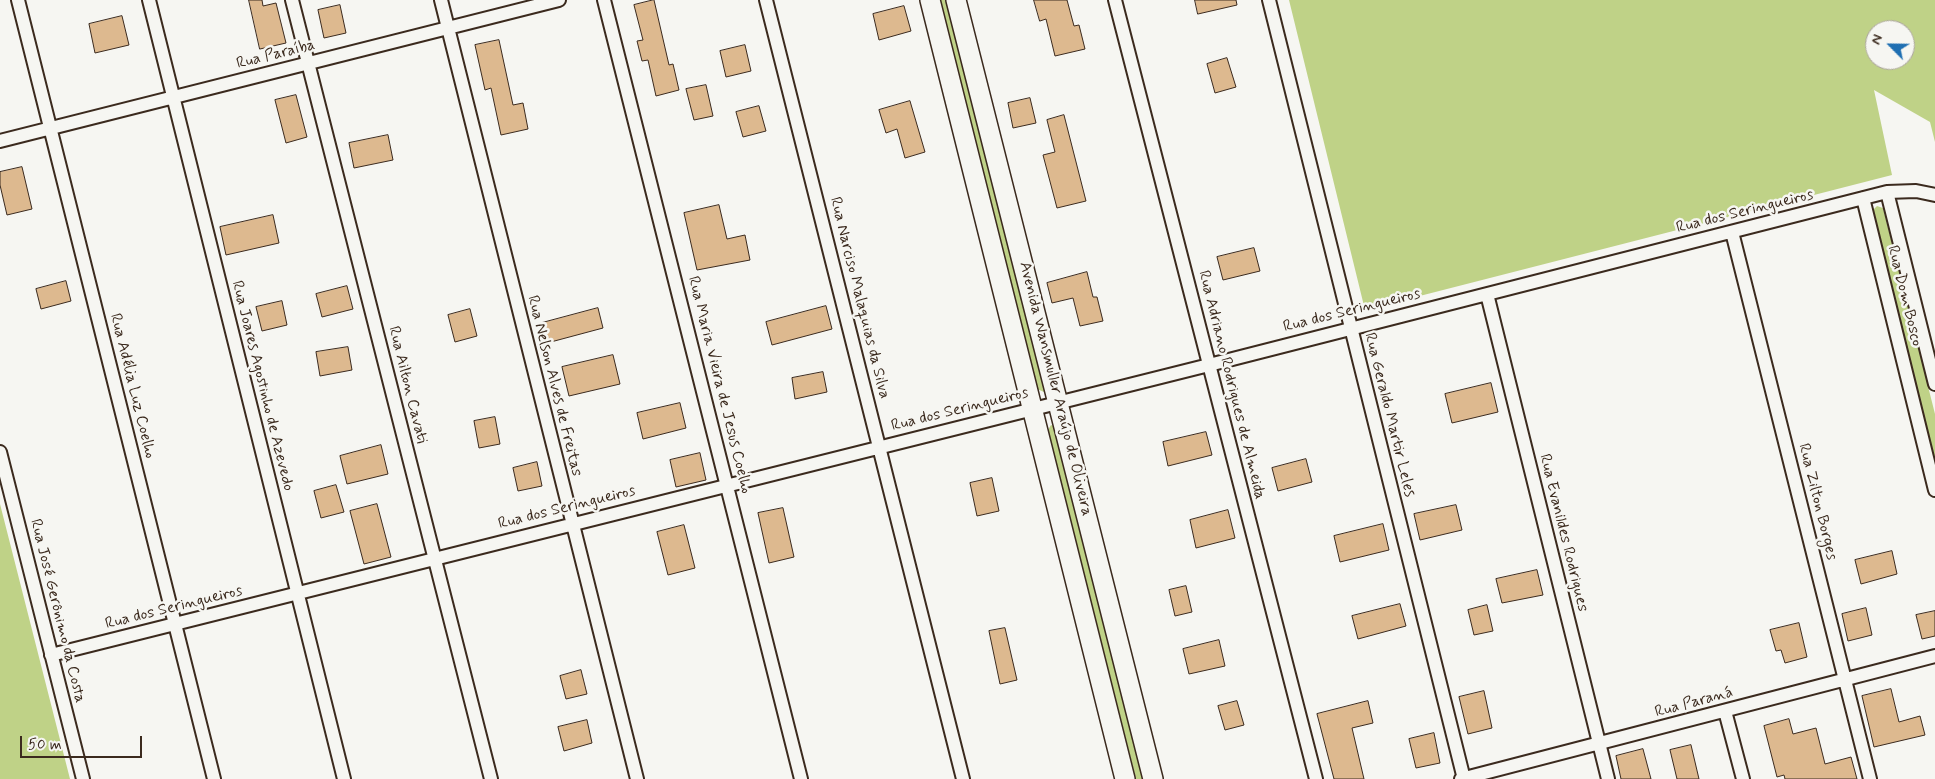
<!DOCTYPE html>
<html>
<head>
<meta charset="utf-8">
<style>
  body { margin:0 }
  #map { position:relative; width:1935px; height:779px; overflow:hidden; background:#f6f6f2; font-family:Mynerve,sans-serif }
  canvas { display:block }
  .north { position:absolute; left:1865px; top:20px; width:50px; height:50px; box-sizing:border-box; background:#f6f6f2; border:1px solid #aba49d; border-radius:50%; rotate:293deg; font-size:14px; font-weight:700; line-height:20px; text-align:center; color:#3b2a1e }
  .north::after { content:''; display:block; margin:auto; width:18px; height:22px; background:#1f6fb2; clip-path:polygon(50% 0,100% 100%,50% 72%,0 100%) }
  .scale { position:absolute; left:20px; top:736px; width:122px; height:22px; box-sizing:border-box; border:2px solid #3b2a1e; border-top:0; padding-left:6px; font-size:15px; line-height:18px; white-space:nowrap; color:#3b2a1e; -webkit-text-stroke:4px #f6f6f2; paint-order:stroke }
</style>
</head>
<body>
<div id="map">
<canvas width="1935" height="779"></canvas>
<div class="north">N</div>
<div class="scale">50 m</div>
</div>
<script>
const context = document.querySelector('canvas').getContext('2d');
context.lineJoin = 'round';
function fillPath(path, color) { context.fillStyle = color; context.fill(path, 'evenodd'); }
function strokePath(path, color, width, dash) { context.strokeStyle = color; context.lineWidth = width; context.lineCap = dash ? 'butt' : 'round'; context.setLineDash(dash || []); context.stroke(path); }
function drawText(font, color, halo, rows, align = 'center') {
  context.font = font + ' Mynerve,sans-serif'; context.lineWidth = 5; context.setLineDash([]); context.textBaseline = 'middle'; context.strokeStyle = halo; context.fillStyle = color; for (const [text, x, y, turn = 0] of rows) {
    context.save(); context.translate(x, y); context.rotate((+turn || 0) * Math.PI / 180); context.textAlign = isNaN(turn) ? turn : align; if (halo) context.strokeText(text, 0, 0); context.fillText(text, 0, 0); context.restore();
  }
}
const green = new Path2D(`
  M939,0H948L1047,386L1044,392L1037,389Z
  M1289,0H1935V142L1930,122L1874,90L1892,175L1365,310ZM1875,30H1905V60H1875Z
  M1877,206L1883,208L1935,414V459L1873,210Z
  M1051,425L1056,427L1146,779H1136L1048,430Z
  M0,504L70,779H0Z`);
const building = new Path2D(`
  M249,0H262L263,6L276,3L286,43L260,49Z
  M654,0L669,65L673,64L679,90L656,96L648,60L642,61L637,41L643,40L634,5Z
  M1034,0H1067L1074,26L1079,25L1085,49L1055,56L1046,19L1040,21Z
  M1195,0H1236L1237,5L1198,14Z
  M340,5L346,33L324,38L318,10Z
  M904,6L911,31L879,40L873,14Z
  M122,16L129,45L95,53L89,24Z
  M499,40L513,105L523,103L528,129L501,135L491,88L485,90L475,45Z
  M745,45L751,71L726,77L720,51Z
  M1227,58L1236,87L1215,93L1207,64Z
  M706,85L713,116L694,120L686,89Z
  M296,95L307,137L286,143L275,100Z
  M1030,98L1036,123L1013,128L1008,103Z
  M910,101L925,152L905,158L897,129L886,133L879,110Z
  M759,106L766,131L743,137L736,112Z
  M1064,115L1086,201L1057,208L1043,155L1055,152L1047,120Z
  M388,135L393,160L354,168L349,143Z
  M22,167L32,209L7,215L0,185V172Z
  M719,205L727,239L745,235L750,260L697,270L684,213Z
  M273,215L279,243L226,255L220,227Z
  M1254,248L1260,271L1223,280L1217,257Z
  M1087,272L1093,297H1097L1103,321L1080,326L1073,298L1052,303L1047,283Z
  M66,281L71,301L41,309L36,289Z
  M347,286L353,309L322,317L316,294Z
  M282,301L287,325L262,331L256,307Z
  M826,306L832,329L772,345L766,322Z
  M598,308L603,328L547,343L542,323Z
  M470,309L477,336L455,342L448,315Z
  M348,347L352,370L320,376L316,352Z
  M613,355L620,384L569,396L562,367Z
  M823,372L827,392L795,399L792,378Z
  M1491,383L1498,412L1452,423L1445,394Z
  M680,403L686,428L643,439L637,413Z
  M495,417L500,444L479,448L474,421Z
  M1206,432L1212,455L1168,466L1163,442Z
  M381,445L388,474L347,484L340,456Z
  M700,453L706,480L676,487L670,460Z
  M1306,459L1312,482L1278,491L1272,468Z
  M537,462L542,486L518,491L513,468Z
  M992,478L999,511L977,516L970,483Z
  M336,485L344,512L321,518L314,491Z
  M377,504L391,557L364,564L350,511Z
  M1456,505L1462,530L1420,540L1414,514Z
  M783,508L794,557L769,563L758,513Z
  M1228,510L1235,538L1196,548L1190,520Z
  M1383,524L1389,550L1340,562L1334,536Z
  M684,525L695,568L668,575L657,532Z
  M1892,551L1897,574L1861,584L1855,560Z
  M1537,570L1543,595L1502,603L1496,579Z
  M1186,586L1192,612L1175,616L1169,590Z
  M1400,604L1406,626L1358,639L1352,616Z
  M1487,605L1493,631L1474,635L1468,610Z
  M1866,608L1872,635L1848,641L1842,614Z
  M1935,611V636L1922,639L1916,615Z
  M1799,623L1807,657L1785,663L1781,650L1776,651L1770,630Z
  M1005,628L1017,680L1000,684L989,631Z
  M1219,640L1225,666L1189,674L1183,649Z
  M581,670L587,694L566,699L560,676Z
  M1891,689L1899,722L1920,716L1925,735L1874,747L1862,696Z
  M1484,691L1492,728L1468,734L1459,697Z
  M1237,701L1244,725L1225,730L1218,706Z
  M1368,701L1373,723L1352,728L1364,779H1334L1317,714Z
  M1789,719L1793,734L1816,728L1825,764L1851,757L1857,779H1785L1784,775L1777,777L1764,726Z
  M587,720L592,743L564,751L558,727Z
  M1434,733L1440,763L1416,768L1409,739Z
  M1691,745L1699,779H1677L1670,750Z
  M1643,749L1651,779H1621L1616,756Z`);
const street = new Path2D(`
  M18,0L214,779
  M149,0L344,779
  M292,0L491,779
  M441,0L637,779
  M604,0L801,779
  M766,0L963,779
  M1115,0L1316,779
  M1269,0L1464,779
  M0,141L559,0
  M1887,192L1935,384
  M1863,198L1935,490
  M1732,232L1870,779
  M1487,294L1608,779
  M0,452L83,779
  M51,655L1209,365L1887,192L1916,191L1935,195
  M1725,711L1743,779
  M1461,779L1935,656`);
const secondary = new Path2D(`
  M930,0L1125,779
  M956,0L1153,779`);
const streetNames = [
  ["Rua Paraíba",276,55,-14],
  ["Rua dos Seringueiros",1745,212,-14],
  ["Rua Dom Bosco",1904,296,76],
  ["Rua Narciso Malaquias da Silva",859,298,76],
  ["Rua dos Seringueiros",1352,311,-14],
  ["Rua Ailton Cavati",407,385,76],
  ["Rua Maria Vieira de Jesus Coelho",719,385,76],
  ["Rua Adriano Rodrigues de Almeida",1231,385,76],
  ["Rua Adélia Luz Coelho",132,386,76],
  ["Rua Joares Agostinho de Azevedo",262,386,76],
  ["Rua Nelson Alves de Freitas",554,386,76],
  ["Avenida Wansmuller Araújo de Oliveira",1055,389,76],
  ["Rua dos Seringueiros",960,410,-14],
  ["Rua Geraldo Martir Leles",1389,415,76],
  ["Rua Zilton Borges",1817,502,76],
  ["Rua dos Seringueiros",567,508,-14],
  ["Rua Evanildes Rodrigues",1563,533,76],
  ["Rua dos Seringueiros",174,608,-14],
  ["Rua José Gerônimo da Costa",57,611,76],
  ["Rua Paraná",1694,703,-15]
];
fillPath(green, '#bfd287');
fillPath(building, '#ddb98f');
strokePath(building, '#3b2a1e', 1);
strokePath(street, '#3b2a1e', 16);
strokePath(secondary, '#3b2a1e', 22);
strokePath(street, '#f6f6f2', 12);
strokePath(secondary, '#f6f6f2', 19);
drawText('16px', '#3b2a1e', '#f6f6f2', streetNames);
</script>
</body>
</html>
